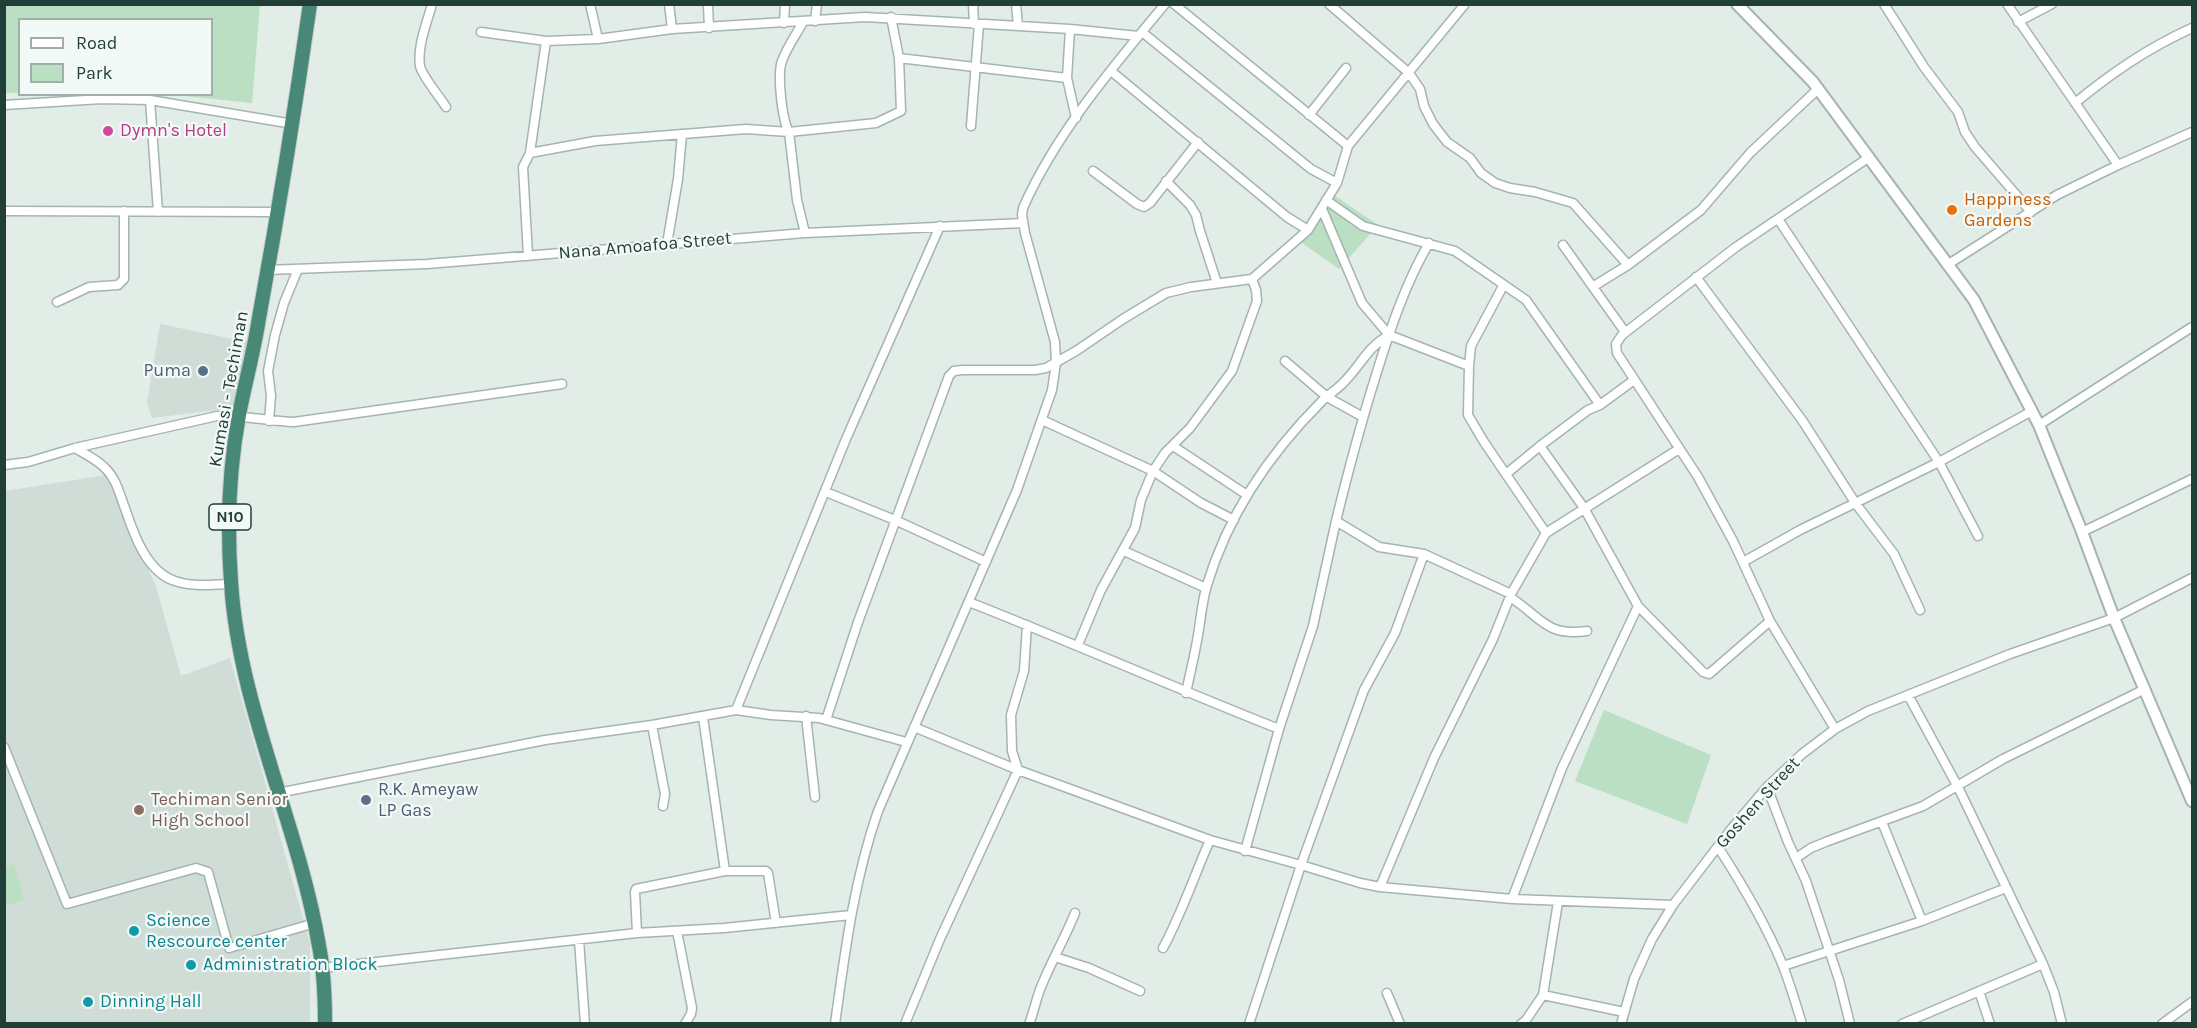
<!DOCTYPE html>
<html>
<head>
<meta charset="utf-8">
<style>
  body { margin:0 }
  #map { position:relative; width:2197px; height:1028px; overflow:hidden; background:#e2ede8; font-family:Karla,sans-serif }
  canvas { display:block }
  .frame { position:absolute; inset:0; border:6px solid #213f36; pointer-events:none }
  .legend { position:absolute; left:18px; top:18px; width:195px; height:78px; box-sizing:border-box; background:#f3f9f6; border:2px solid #9fafa9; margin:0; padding:8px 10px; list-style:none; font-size:18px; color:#213f36 }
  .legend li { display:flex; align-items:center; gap:12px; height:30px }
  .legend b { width:30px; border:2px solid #9fafa9 }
</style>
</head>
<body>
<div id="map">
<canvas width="2197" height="1028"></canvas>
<div class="frame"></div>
<ul class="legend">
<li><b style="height:8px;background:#fff"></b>Road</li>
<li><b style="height:16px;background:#badfc3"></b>Park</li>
</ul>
</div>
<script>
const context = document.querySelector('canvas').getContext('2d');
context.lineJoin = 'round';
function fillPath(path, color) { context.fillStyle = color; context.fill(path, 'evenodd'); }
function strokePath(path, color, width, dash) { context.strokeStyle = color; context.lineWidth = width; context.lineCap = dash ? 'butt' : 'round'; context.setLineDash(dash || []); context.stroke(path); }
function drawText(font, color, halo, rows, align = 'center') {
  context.font = font + ' Karla,sans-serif'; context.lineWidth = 4.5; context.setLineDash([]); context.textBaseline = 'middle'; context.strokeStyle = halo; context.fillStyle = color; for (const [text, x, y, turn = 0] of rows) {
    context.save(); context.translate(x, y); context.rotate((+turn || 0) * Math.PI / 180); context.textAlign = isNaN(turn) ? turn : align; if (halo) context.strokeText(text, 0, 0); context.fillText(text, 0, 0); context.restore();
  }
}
const built = new Path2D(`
  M160,324L248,342L234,408L152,418L147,403Z
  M106,475L156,586L181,676L230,658L310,943V1023L5,1024V491Z`);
const green = new Path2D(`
  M5,4L260,5L252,103L175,95H137L212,94V20H20L19,93H5Z
  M1334,195L1378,225L1339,269L1298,240Z
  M1604,710L1711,755L1687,824L1575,781Z
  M14,864L24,900L5,906V867Z`);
const minor = new Path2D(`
  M432,4C427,23 417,46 420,66C422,76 440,97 446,107
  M590,4L598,39
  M669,4L672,29
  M708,4L709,28
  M973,4L974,24
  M1016,4L1018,26
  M1174,4L1348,146
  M1329,4L1409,73L1420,89L1424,106L1433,124L1447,142L1470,158L1481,173L1495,183L1510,188L1535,192L1573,203L1628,265
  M1884,4L1924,67L1958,112L1965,132L1975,147L2031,212
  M815,21L817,4
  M803,22C796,35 787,47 782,61C777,74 782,120 789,132L876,123L901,111L899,58L891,17
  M2018,22L2052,4
  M784,23L785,4
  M1070,29L1067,78L1076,118
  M481,32L546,41
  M1142,32L1311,169L1337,183
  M899,58L1067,78
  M1111,71L1287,217L1308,230
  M150,100L158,212
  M2075,103C2113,72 2148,48 2192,28
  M4,105L102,99L150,100L293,124
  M1309,115L1346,68
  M971,126L979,24
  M530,153L595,141L746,129L789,132L797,200L805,233
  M2118,165L2192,132
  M1093,171L1137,204L1144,207L1150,203L1198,142
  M1166,181L1190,205L1196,215L1200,231L1217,283
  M1326,200L1363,226L1455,251L1526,300L1600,405L1588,410L1540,446L1584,508L1638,606L1703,672L1709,674L1770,621
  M1322,209L1362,303L1389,335L1469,366
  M4,211L277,212
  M1778,219L1939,462L2032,411
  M667,244L678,179L682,134
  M1563,245L1625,332
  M528,256L523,167L530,153L546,41L598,39L672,29L865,17L1070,29L1138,36
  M1947,265L2057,195L2118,165L2007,4
  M267,270L427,264L805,233L1023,223
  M1696,277L1802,420L1856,504L1894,554L1920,610
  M1503,286L1471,346L1469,366L1468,415L1484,442L1546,533L1679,449
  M1594,286L1628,265L1701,210L1750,153L1818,89
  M57,302L89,287L118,285L124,279V211
  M1285,361L1327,397L1363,417
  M1600,405L1634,380
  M1042,420L1153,471L1201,503L1234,520
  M269,421L271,396L268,371L275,335L284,303L298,269
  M2039,425L2192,327
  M1173,446L1247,495
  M75,448C85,454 98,460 106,469C117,480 120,496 126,511C134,535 147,572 175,581C193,587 213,585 231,584
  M4,465L28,462L75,448L217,416C243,415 268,421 294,422L562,384
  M1506,474L1540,446
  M826,492L895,520L986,562
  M2082,532L2192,479
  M1124,551L1206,588
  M1424,554L1379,547L1336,521C1348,472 1361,423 1376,375C1390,330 1405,284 1429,243
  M1743,562L1800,530L1939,462L1978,536
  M1511,594L1493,639L1434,758L1380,887L1512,899L1562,768L1638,606
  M1510,597C1541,617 1546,637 1587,631
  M969,602C1073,643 1175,688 1279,729L1245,851
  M1078,645L1101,590L1135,528L1141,500L1153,471L1165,453L1190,428L1232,371L1257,301L1256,290L1252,279
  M1186,693C1190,673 1195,654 1198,635C1201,618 1202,601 1207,585C1228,515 1270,453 1322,401C1328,395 1336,390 1342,384C1361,366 1366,348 1389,335
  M806,716L815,797
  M703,717L725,871
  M826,720L858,622L949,376L954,371L962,370H1035L1046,368L1076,351L1123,319L1166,293L1191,287L1252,279L1308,230L1337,183L1348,146L1465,4
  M652,725L665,794L663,806
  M914,727L1018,770L1210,840L1301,865L1249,1024
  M1279,729L1313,626L1336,521
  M1835,729L1770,621L1733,541L1698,477L1617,353L1616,344L1622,335L1736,247L1868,158
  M906,742L819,718L771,715L736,710L846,439L940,226
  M4,747L67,904L196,868L208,872L229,948L315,923
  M1767,787L1788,842L1806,881L1839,980L1850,1024
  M278,793L545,740L652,725L736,710
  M1882,822L1922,921
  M1718,847C1742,884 1766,924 1783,966C1790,984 1796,1004 1802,1024
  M1796,858L1811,848L1828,841L1923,806L2003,759L2145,689
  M1380,887L1360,883L1301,865L1364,690L1395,633L1424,554L1511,594L1546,533
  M1512,899L1673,905
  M1558,902L1543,995L1624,1012
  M677,931L692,1008L691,1014L685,1024
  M637,933L635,892L636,889L725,871H766L768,873L776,923
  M579,940L585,1024
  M1163,948C1182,913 1194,876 1210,840
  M1055,957L1089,968L1140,991
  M2043,964L2054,992L2062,1024
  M1783,966L1922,921L2006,888
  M323,968L637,933L724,928L851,915
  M1979,991L1990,1024
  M1387,993L1400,1024
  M835,1024C845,951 854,880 878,811L1017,490L1052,390L1056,363L1055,342L1025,233L1022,215L1023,208C1056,133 1113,67 1165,4
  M905,1024L940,939L1018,770L1012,751L1011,715L1024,671L1027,625
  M1029,1024C1034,1012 1036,999 1041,987C1051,962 1065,938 1075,913
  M1521,1024L1526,1020L1543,995
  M1621,1024L1634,979L1652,939L1673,905L1732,828L1767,787L1802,754L1835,729L1868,711L2010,654L2114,618L2192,578
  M1902,1024L2043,964L1958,787L1908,695
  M2162,1024L2192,1002`);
const tertiary = new Path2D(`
  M1737,4L1813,82L1974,300L2039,425L2082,532L2114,618L2192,801`);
const trunk = new Path2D(`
  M310,4C295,110 278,214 259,318C254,351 245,383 239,415C229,469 227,527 231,582C239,708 298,822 319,946C324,971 325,998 325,1024`);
const markers = [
  [108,131,6,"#d1479c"],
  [1952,210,6,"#e8710a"],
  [203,371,6,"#5c6f8a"],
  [366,800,6,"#5c6f8a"],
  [139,810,6,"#8d6e63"],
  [134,931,6,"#0f9aa8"],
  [191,965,6,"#0f9aa8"],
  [88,1002,6,"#0f9aa8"]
];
const shields = [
  [230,517,42]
];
const shieldNames = [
  ["N10",230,517]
];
const hotelNames = [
  ["Dymn's Hotel",120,131]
];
const foodNames = [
  ["Happiness",1964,200],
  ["Gardens",1964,221]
];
const streetNames = [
  ["Nana Amoafoa Street",645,246,-5],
  ["Kumasi - Techiman",229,389,-80],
  ["Goshen Street",1758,803,-48]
];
const serviceNames = [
  ["Puma",191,371],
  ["R.K. Ameyaw",378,790,"left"],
  ["LP Gas",378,811,"left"]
];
const educationNames = [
  ["Techiman Senior",151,800],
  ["High School",151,821]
];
const cultureNames = [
  ["Science",146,921],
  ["Rescource center",146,942],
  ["Administration Block",203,965],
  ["Dinning Hall",100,1002]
];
fillPath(built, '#d0ddd7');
fillPath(green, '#badfc3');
strokePath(minor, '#a4b5af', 11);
strokePath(tertiary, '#a4b5af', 14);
strokePath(trunk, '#c1c9c7', 16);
strokePath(minor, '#fff', 8);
strokePath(tertiary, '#fff', 10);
strokePath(trunk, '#488876', 14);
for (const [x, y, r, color] of markers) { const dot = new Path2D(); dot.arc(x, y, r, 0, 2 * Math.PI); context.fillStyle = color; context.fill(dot); strokePath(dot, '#f3f9f6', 2); }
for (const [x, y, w] of shields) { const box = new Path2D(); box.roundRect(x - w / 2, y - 13, w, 26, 4.5); context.fillStyle = '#f3f9f6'; context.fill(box); strokePath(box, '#213f36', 1.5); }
drawText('bold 16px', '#213f36', null, shieldNames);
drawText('18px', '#b23c85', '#f3f9f6', hotelNames, 'left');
drawText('18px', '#c56008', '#f3f9f6', foodNames, 'left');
drawText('18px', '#213f36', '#f3f9f6', streetNames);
drawText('18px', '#4e5e75', '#f3f9f6', serviceNames, 'right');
drawText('18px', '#785e54', '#f3f9f6', educationNames, 'left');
drawText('18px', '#0d838f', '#f3f9f6', cultureNames, 'left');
</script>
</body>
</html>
